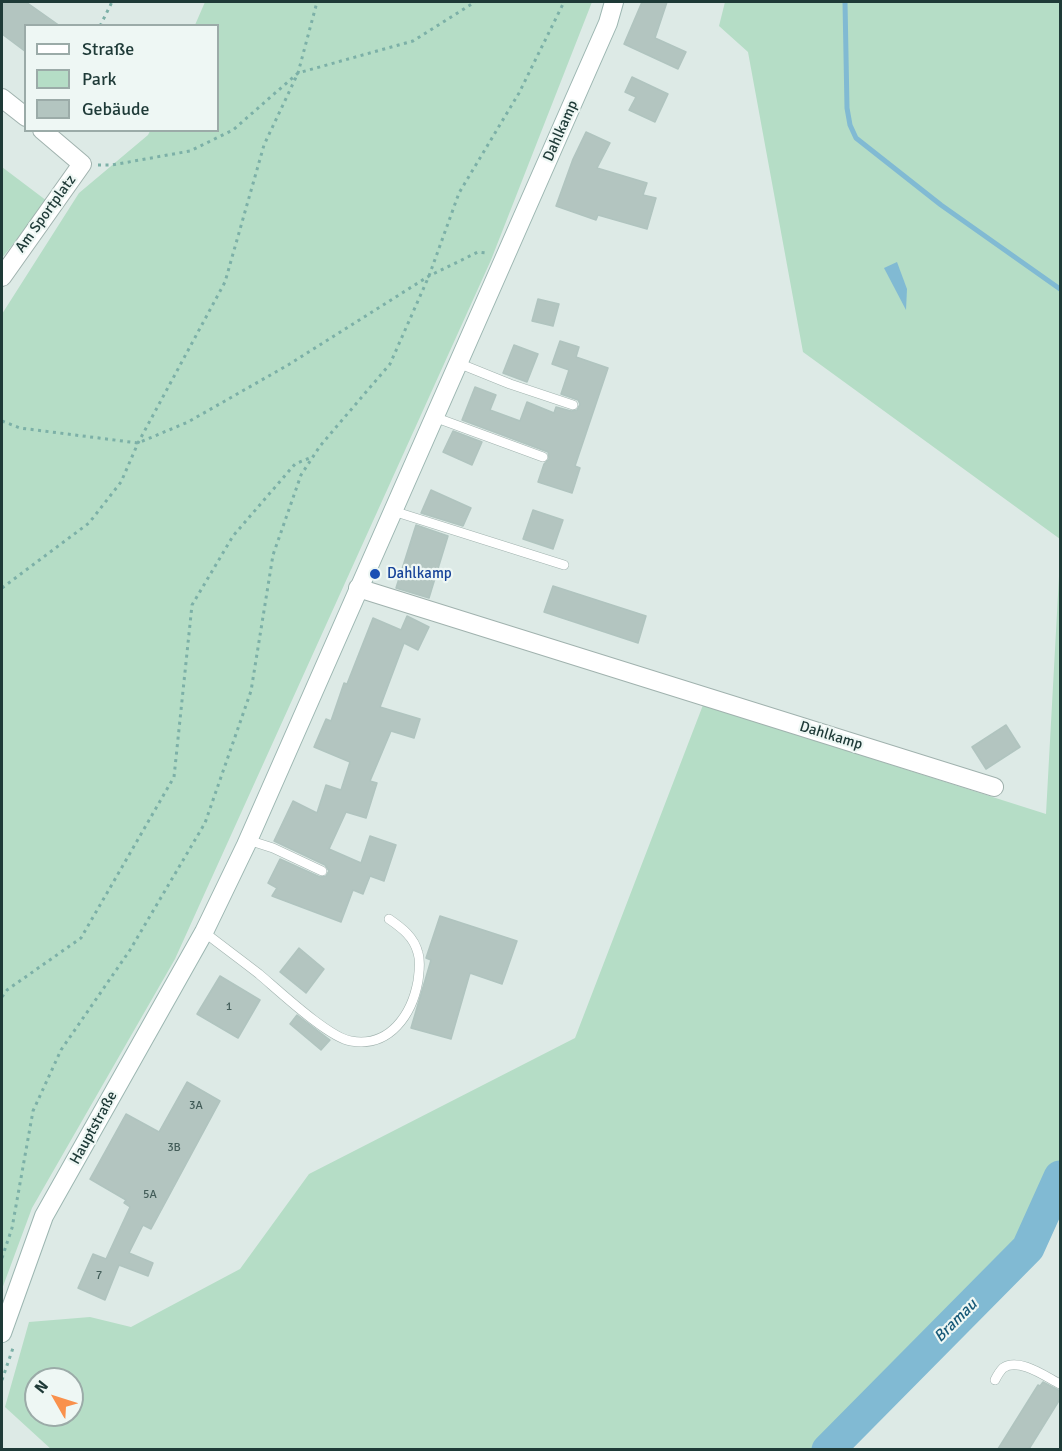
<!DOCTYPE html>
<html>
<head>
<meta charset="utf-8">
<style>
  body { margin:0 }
  #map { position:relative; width:1062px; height:1451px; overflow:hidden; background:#ddeae6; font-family:Signika,sans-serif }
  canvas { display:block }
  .frame { position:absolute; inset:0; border:3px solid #1e3a37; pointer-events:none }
  .legend { position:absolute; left:24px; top:24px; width:195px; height:108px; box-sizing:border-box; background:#eef7f4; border:2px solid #9baba8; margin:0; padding:8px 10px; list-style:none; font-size:18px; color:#1e3a37 }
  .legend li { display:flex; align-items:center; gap:12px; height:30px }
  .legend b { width:30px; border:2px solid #9baba8 }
  .north { position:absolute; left:24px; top:1367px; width:60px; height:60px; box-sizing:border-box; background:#eef7f4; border:2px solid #9baba8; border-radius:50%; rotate:309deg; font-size:16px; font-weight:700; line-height:24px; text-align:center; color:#1e3a37 }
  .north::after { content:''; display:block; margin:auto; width:21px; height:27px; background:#f9914c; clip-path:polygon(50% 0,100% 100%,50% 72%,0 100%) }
</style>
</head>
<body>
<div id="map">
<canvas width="1062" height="1451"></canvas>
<div class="frame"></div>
<ul class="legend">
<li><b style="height:8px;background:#fff"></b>Straße</li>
<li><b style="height:16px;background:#b5ddc6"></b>Park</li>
<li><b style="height:16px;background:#b3c5c0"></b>Gebäude</li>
</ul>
<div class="north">N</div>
</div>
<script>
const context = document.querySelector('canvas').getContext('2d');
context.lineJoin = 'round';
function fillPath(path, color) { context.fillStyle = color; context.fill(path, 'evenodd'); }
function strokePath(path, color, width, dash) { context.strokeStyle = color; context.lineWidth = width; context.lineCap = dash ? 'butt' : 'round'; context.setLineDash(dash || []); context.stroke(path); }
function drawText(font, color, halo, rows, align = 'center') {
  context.font = font + ' Signika,sans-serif'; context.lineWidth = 4.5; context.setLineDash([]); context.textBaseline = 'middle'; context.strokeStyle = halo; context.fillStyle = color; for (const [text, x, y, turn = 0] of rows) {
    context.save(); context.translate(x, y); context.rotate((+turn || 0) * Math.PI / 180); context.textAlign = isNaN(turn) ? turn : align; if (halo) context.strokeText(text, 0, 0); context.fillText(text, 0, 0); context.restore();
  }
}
const green = new Path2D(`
  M205,2H592L491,260L175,959L32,1208L2,1289V314L79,193L148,135L150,131L218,130V26L195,25Z
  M725,2H1060V539L803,352L748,52L719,26Z
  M2,167L47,201L2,258Z
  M1060,558V1168L1025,1246L823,1449L52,1450L5,1407L29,1322L90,1317L131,1327L240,1269L309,1174L575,1038L703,705L1046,814ZM36,1379H72V1415H36Z`);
const water = new Path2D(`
  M897,262L907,289L906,310L884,268Z`);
const stream = new Path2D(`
  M845,2L847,108L850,125L856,138L941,205L1060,289`);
const river = new Path2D(`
  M828,1450L1028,1248L1060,1177`);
const building = new Path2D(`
  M2,2H26L60,26H26V52L2,34Z
  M642,2H667L655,38L686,52L678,69L624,44Z
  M632,77L668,94L655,122L629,110L636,97L625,92Z
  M586,132L610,143L597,168L647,183L643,195L656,198L647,229L598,215L596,220L556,206L573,159Z
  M538,299L559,304L553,326L532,321Z
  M560,341L579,347L576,357L608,368L575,466L580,468L572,493L538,482L544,464L549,459L548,452L462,420L475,387L496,395L490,410L520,421L527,402L554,413L556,407L571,411L577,410L580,404L578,400L561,394L569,370L552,364Z
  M514,345L538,354L527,382L503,373Z
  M453,431L482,442L472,465L443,452Z
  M431,490L471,508L463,526L421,513Z
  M533,510L563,520L553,549L523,539Z
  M416,525L448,536L429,598L396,588Z
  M553,586L646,616L638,643L544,612Z
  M407,616L429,627L418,650L404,643L380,707L420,719L414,738L391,731L370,781L377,783L366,818L346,812L329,849L361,863L370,836L396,845L384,881L370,876L363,894L353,890L341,922L272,896L277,888L268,883L280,859L320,877L326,876L329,871L325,865L274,841L293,801L317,813L326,785L341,790L350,762L314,747L326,719L331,721L344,683L347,684L373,618L401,630Z
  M1006,725L1020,747L986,769L972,747Z
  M440,916L517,941L502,984L470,973L451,1039L411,1028L431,960L426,958Z
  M299,948L324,969L306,993L280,972Z
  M220,976L260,1000L238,1038L197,1014Z
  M297,1015L330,1040L321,1050L290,1024Z
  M187,1082L220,1101L151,1229L143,1225L129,1253L153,1263L148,1276L119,1265L105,1300L78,1288L93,1254L106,1259L130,1207L124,1203L126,1200L90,1179L126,1114L159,1132Z
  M1043,1382L1060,1391V1399L1029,1449H998L1038,1385L1040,1386Z`);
const path = new Path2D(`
  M100,26L112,2
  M98,165H112L190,151L233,130L298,73L413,41L475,2
  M2,421L20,428L138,443L188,422L288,365L429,276L478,252L487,253
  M2,588L89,523L121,482L138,443L225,282L264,145L298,73L317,2
  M2,997L7,990L81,938L174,777L192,605L233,536L295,464L312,457
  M2,1258L12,1228L33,1111L61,1050L130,950L205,823L251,691L273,555L301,475L320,446L390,364L429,276L459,193L519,93L564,2
  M2,1380L13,1348`);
const lane = new Path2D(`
  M458,363L510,384L573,405
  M434,417L543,457
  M393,511L564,565
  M248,840L273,848L322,871
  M204,932C222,946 241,960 259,974C278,990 329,1038 351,1041C390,1048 412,1014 418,981C419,972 421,962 418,953C414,937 402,928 389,919
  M995,1380C997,1376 1000,1371 1003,1368C1019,1357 1046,1377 1060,1384`);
const street = new Path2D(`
  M2,98L26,117
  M2,277L82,164L42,130
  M358,588L994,787`);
const secondary = new Path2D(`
  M2,1333L44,1216L204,932L246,845L608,23L614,2`);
const markers = [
  [375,574,6,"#1a4fb4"]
];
const numberNames = [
  ["1",229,1007],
  ["3A",196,1106],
  ["3B",174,1148],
  ["5A",150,1195],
  ["7",99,1276]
];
const streetNames = [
  ["Dahlkamp",561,131,-66],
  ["Am Sportplatz",46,214,-54],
  ["Dahlkamp",831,736,17],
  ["Hauptstraße",94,1128,-61]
];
const transitNames = [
  ["Dahlkamp",387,574]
];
const waterNames = [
  ["Bramau",956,1321,-45]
];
fillPath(green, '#b5ddc6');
fillPath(water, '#81bad3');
strokePath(stream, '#81bad3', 5);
strokePath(river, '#81bad3', 33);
fillPath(building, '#b3c5c0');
strokePath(building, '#b0c4bf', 1.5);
strokePath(lane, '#a0b2ae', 10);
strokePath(street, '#a0b2ae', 20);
strokePath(secondary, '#9cb6b1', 20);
strokePath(path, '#7cb0a7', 3, [3, 4.5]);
strokePath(lane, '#fff', 9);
strokePath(street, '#fff', 18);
strokePath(secondary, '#fff', 18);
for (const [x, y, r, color] of markers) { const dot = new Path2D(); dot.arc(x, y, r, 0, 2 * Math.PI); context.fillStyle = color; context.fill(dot); strokePath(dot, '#eef7f4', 2); }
drawText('12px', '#435d59', null, numberNames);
drawText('15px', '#1e3a37', '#eef7f4', streetNames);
drawText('15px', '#164399', '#eef7f4', transitNames, 'left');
drawText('italic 16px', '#165978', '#eef7f4', waterNames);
</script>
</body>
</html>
